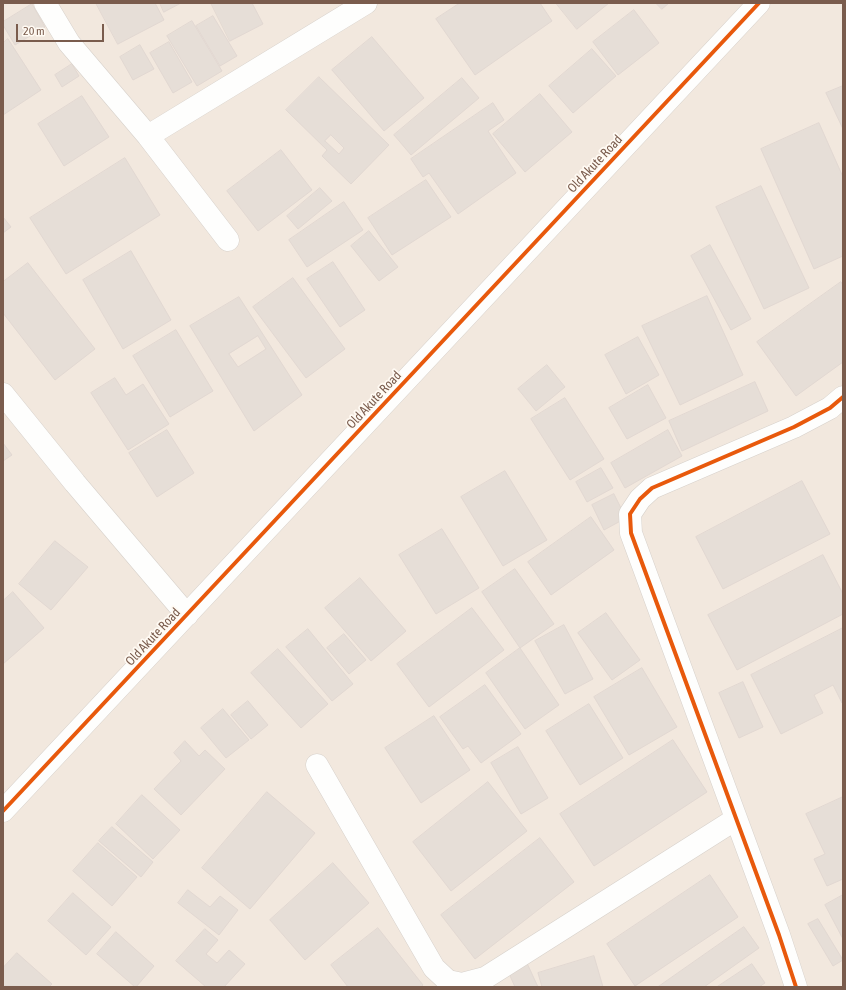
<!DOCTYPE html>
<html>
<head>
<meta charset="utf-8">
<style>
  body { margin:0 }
  #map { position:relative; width:846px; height:990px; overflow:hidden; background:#f9f5f0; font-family:"Asap Condensed",sans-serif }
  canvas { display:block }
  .frame { position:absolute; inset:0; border:4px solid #7a5c4d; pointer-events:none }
  .scale { position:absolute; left:16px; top:24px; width:88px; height:18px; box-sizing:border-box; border:2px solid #7a5c4d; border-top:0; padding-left:5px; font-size:12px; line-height:14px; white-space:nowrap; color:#7a5c4d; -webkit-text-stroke:3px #fffaf3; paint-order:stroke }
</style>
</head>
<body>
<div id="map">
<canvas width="846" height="990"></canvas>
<div class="frame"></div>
<div class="scale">20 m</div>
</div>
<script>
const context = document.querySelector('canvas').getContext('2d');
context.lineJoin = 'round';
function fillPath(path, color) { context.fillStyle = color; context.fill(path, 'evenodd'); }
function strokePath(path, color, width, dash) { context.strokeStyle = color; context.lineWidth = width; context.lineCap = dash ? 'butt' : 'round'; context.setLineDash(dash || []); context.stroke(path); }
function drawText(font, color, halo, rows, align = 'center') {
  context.font = font + ' "Asap Condensed",sans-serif'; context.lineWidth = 3.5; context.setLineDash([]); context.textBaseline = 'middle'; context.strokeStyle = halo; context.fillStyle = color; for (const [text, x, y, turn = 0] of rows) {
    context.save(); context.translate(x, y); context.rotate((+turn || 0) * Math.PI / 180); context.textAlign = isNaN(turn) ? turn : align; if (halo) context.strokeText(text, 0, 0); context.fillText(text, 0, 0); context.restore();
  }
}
const residential = new Path2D(`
  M3,3H843V987H3Z`);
const building = new Path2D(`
  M96,3H155L164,20L118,44Z
  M160,3H181L164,12Z
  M211,3H252L263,24L230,41Z
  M460,3H540L552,21L475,75L436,19Z
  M556,3H609L577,29Z
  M656,3H669L662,9Z
  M32,4L45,27L15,45L3,25V22Z
  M634,10L659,43L618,75L593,42Z
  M213,16L237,56L220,66L196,26Z
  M192,21L222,71L197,86L167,36Z
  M372,37L424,98L384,131L332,70Z
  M8,39L41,90L3,115V43Z
  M169,42L192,82L173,93L150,53Z
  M140,45L154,69L133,80L120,57Z
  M592,49L616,76L573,113L549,86Z
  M72,64L79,76L62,87L55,75Z
  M319,77L389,145L351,184L322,156L327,150L286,110ZM331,135L344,148L339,154L325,141Z
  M462,78L479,98L411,155L394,135Z
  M843,86V129L826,93Z
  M540,94L572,132L525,172L493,134Z
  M82,96L109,137L64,166L38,124Z
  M493,103L504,120L488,131L516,173L458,214L429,173L423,177L411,159Z
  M819,123L843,177V256L814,269L761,149Z
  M281,150L312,190L258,231L227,191Z
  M125,158L160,215L66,274L30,218Z
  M426,180L451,217L392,255L368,218Z
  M761,186L809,288L764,309L716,207Z
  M320,188L332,201L298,229L287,216Z
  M344,202L363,230L307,267L289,240Z
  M3,217L11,227L3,233Z
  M369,231L398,267L379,281L351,246Z
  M710,245L751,319L731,330L691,256Z
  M131,251L171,320L123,349L83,280Z
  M333,262L365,310L340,327L307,279Z
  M28,263L95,349L55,380L3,313V282Z
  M293,278L345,349L306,378L253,307Z
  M841,282L843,285V362L796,396L757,342Z
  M707,296L743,375L680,405L642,326Z
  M239,297L302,395L254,431L190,326ZM258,336L266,349L238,367L229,354Z
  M176,330L213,391L170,417L133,356Z
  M638,337L659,375L626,394L605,355Z
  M547,365L565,387L536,411L518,389Z
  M115,378L126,395L143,384L169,424L128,450L91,393Z
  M755,382L768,411L682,451L669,421Z
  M648,385L666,418L627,439L609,408Z
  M565,398L604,459L570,480L531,419Z
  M167,430L194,473L157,497L129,453Z
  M668,430L682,456L625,488L611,463Z
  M3,443L12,455L3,461Z
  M601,468L613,488L587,502L576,482Z
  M505,471L547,540L503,566L461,497Z
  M802,481L830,534L723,589L696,537Z
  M614,494L626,518L604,530L592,505Z
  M591,517L614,550L551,595L528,562Z
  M442,529L479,588L436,614L399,555Z
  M55,541L88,567L51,610L19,584Z
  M823,555L843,594V614L737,670L708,615Z
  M515,569L554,624L520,648L482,592Z
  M360,578L406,631L371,661L325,608Z
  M13,592L44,628L3,664V601Z
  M472,608L504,650L429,707L397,664Z
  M606,613L640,660L612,680L578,633Z
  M564,625L593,679L565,694L535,641Z
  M843,628V703H842L833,685L814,695L823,713L781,734L751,675Z
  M308,629L353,684L332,701L286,647Z
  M344,634L366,660L349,674L327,648Z
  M520,648L559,705L525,729L486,673Z
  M278,649L328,704L301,728L251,673Z
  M642,668L677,727L629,755L594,697Z
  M743,682L763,727L739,738L719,693Z
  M485,685L521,734L481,763L468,746L463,749L440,717Z
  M248,701L268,725L251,739L231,715Z
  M589,704L623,758L580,785L546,731Z
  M223,709L249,740L226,758L201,728Z
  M434,716L470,770L421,803L385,748Z
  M673,740L707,792L594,866L560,814Z
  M185,741L199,756L205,750L225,769L181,815L154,789L181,761L174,753Z
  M518,747L548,798L521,814L491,763Z
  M488,782L527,831L451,891L413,842Z
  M267,792L315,833L250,909L202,868Z
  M142,795L180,830L153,859L116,824Z
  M843,797V879L827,886L814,859L825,854L806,814Z
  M112,827L153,862L141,877L99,841Z
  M540,838L574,882L475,959L441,915Z
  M98,843L137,877L112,906L73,871Z
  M333,863L369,903L305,960L270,920Z
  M710,875L738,917L635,986L607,944Z
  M188,890L210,907L220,896L238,910L219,935L178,903Z
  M73,893L111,927L86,955L48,921Z
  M843,895V939L825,905Z
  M818,919L843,960L833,966L808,924Z
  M744,927L759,948L704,987H658Z
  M378,928L423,985L421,987H348L331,965Z
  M205,929L218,940L206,954L217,963L229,950L245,964L224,987H206L176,961Z
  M116,932L154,966L136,987H135L97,954Z
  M17,953L52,984L49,987L3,986V968Z
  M594,956L603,987H542L538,973Z
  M526,961L538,987H515L507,969Z
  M752,964L765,983L759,987H717Z`);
const minor = new Path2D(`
  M45,3L69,43L148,136L228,240
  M148,136L366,3
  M3,394L75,483L187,615
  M317,765L434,968L448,981L462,984L485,978L736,819
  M3,811L759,3
  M796,987L779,935L631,533L630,514L640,499L652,488L794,427L830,408L843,397`);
const cycleway = new Path2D(`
  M3,811L759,3
  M796,987L779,935L631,533L630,514L640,499L652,488L794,427L830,408L843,397`);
const streetNames = [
  ["Old Akute Road",595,164,-47],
  ["Old Akute Road",374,400,-47],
  ["Old Akute Road",153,637,-47]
];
fillPath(residential, '#f2e8de');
fillPath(building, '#e6ded7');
strokePath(building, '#e2d8d2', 1);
strokePath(minor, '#d7d1cb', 23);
strokePath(minor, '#fefefd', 22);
strokePath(cycleway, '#e8590c', 4);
drawText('13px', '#7a5c4d', '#fffaf3', streetNames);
</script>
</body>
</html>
